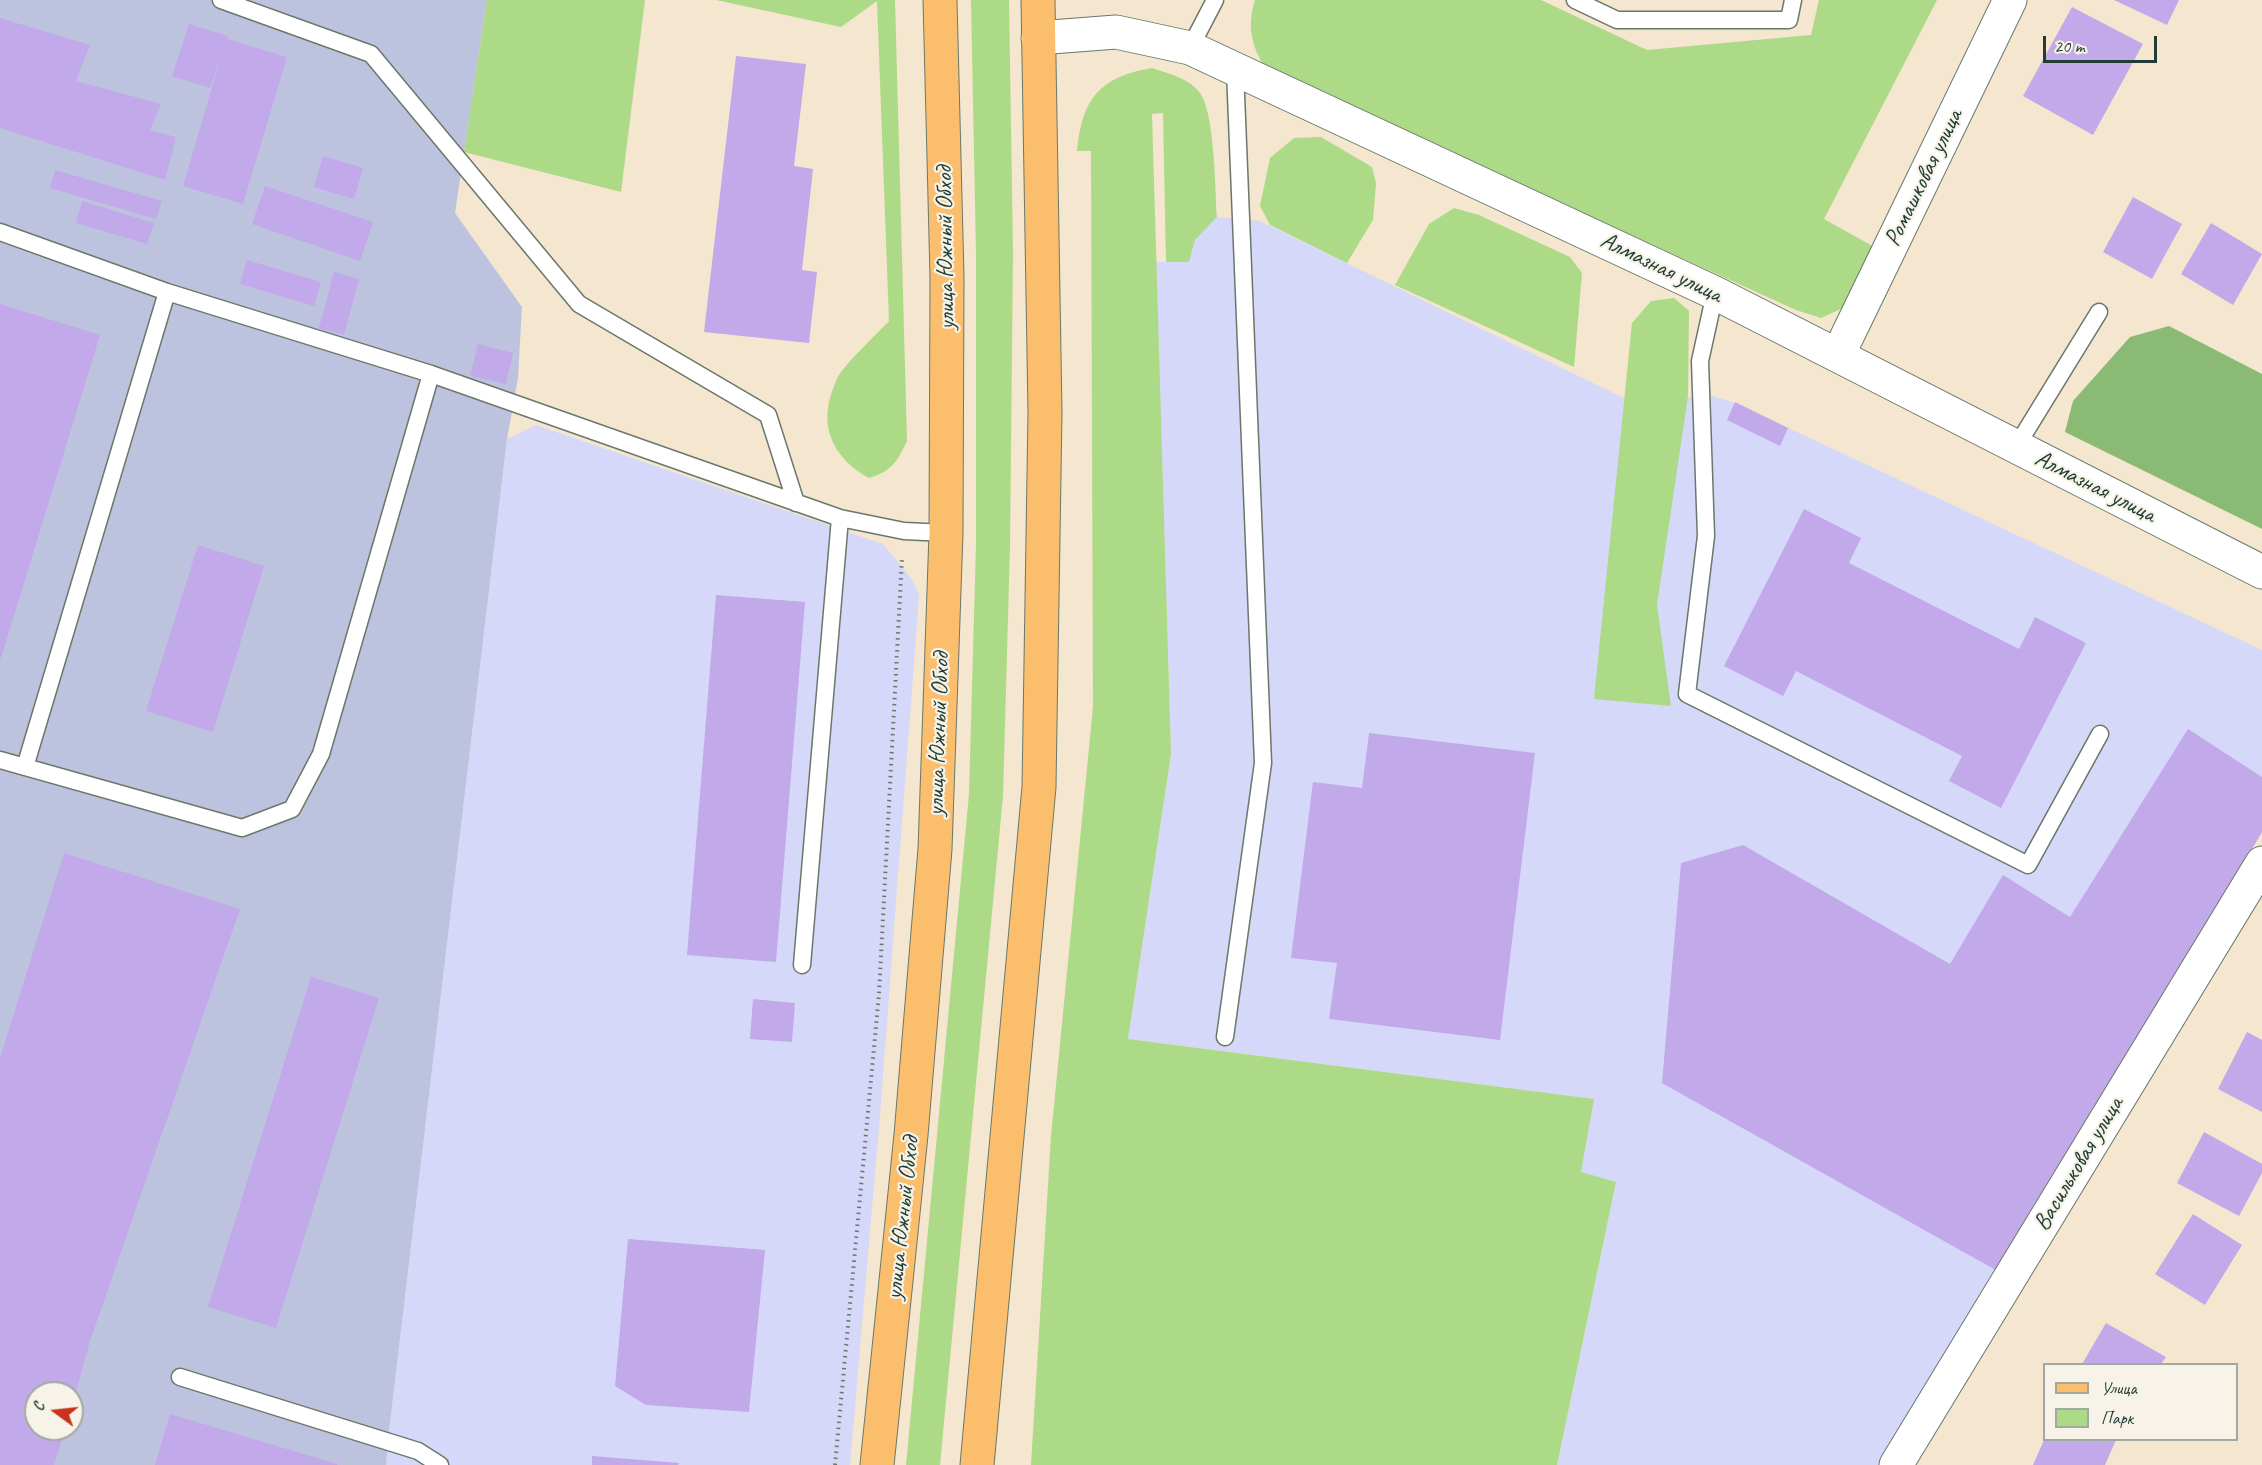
<!DOCTYPE html>
<html>
<head>
<meta charset="utf-8">
<style>
  body { margin:0 }
  #map { position:relative; width:2262px; height:1465px; overflow:hidden; background:#f4e6cf; font-family:Caveat,sans-serif }
  canvas { display:block }
  .legend { position:absolute; left:2043px; top:1363px; width:195px; height:78px; box-sizing:border-box; background:#f7f3e8; border:2px solid #a1aaa0; margin:0; padding:8px 10px; list-style:none; font-size:18px; color:#1f3d34 }
  .legend li { display:flex; align-items:center; gap:12px; height:30px }
  .legend b { width:30px; border:2px solid #a1aaa0 }
  .north { position:absolute; left:24px; top:1381px; width:60px; height:60px; box-sizing:border-box; background:#f7f3e8; border:2px solid #a1aaa0; border-radius:50%; rotate:285deg; font-size:16px; font-weight:700; line-height:24px; text-align:center; color:#1f3d34 }
  .north::after { content:''; display:block; margin:auto; width:21px; height:27px; background:#c8321e; clip-path:polygon(50% 0,100% 100%,50% 72%,0 100%) }
  .scale { position:absolute; left:2043px; top:36px; width:114px; height:27px; box-sizing:border-box; border:3px solid #1f3d34; border-top:0; padding-left:8px; font-size:18px; line-height:21px; white-space:nowrap; color:#1f3d34; -webkit-text-stroke:4px #f7f3e8; paint-order:stroke }
</style>
</head>
<body>
<div id="map">
<canvas width="2262" height="1465"></canvas>
<ul class="legend">
<li><b style="height:8px;background:#fabe6d"></b>Улица</li>
<li><b style="height:16px;background:#adda86"></b>Парк</li>
</ul>
<div class="north">С</div>
<div class="scale">20 m</div>
</div>
<script>
const context = document.querySelector('canvas').getContext('2d');
context.lineJoin = 'round';
function fillPath(path, color) { context.fillStyle = color; context.fill(path, 'evenodd'); }
function strokePath(path, color, width, dash) { context.strokeStyle = color; context.lineWidth = width; context.lineCap = dash ? 'butt' : 'round'; context.setLineDash(dash || []); context.stroke(path); }
function drawText(font, color, halo, rows, align = 'center') {
  context.font = font + ' Caveat,sans-serif'; context.lineWidth = 4.5; context.setLineDash([]); context.textBaseline = 'middle'; context.strokeStyle = halo; context.fillStyle = color; for (const [text, x, y, turn = 0] of rows) {
    context.save(); context.translate(x, y); context.rotate((+turn || 0) * Math.PI / 180); context.textAlign = isNaN(turn) ? turn : align; if (halo) context.strokeText(text, 0, 0); context.fillText(text, 0, 0); context.restore();
  }
}
const built = new Path2D(`
  M1217,217L1260,221L1630,401L1712,396L1735,403L2262,650V832L1887,1465H1557L1616,1182L1580,1173L1593,1099L1128,1039L1171,754L1156,262H1189L1195,240Z
  M536,425L883,544L912,579L919,596L880,1115L850,1465H386L390,1423L507,439Z`);
const industrial = new Path2D(`
  M0,0H487L455,213L522,307L518,378L507,439L390,1423L386,1465H0ZM36,1393H72V1429H36Z`);
const green = new Path2D(`
  M487,0H645L621,192L464,152Z
  M716,0H895L907,441C897,462 892,471 869,478C834,459 818,427 833,389C835,383 837,377 841,372C855,354 873,338 889,321L877,1L841,27Z
  M971,0H1009L1013,252L1010,546L1003,796L940,1465H906L969,794L976,545V253Z
  M1255,0H1541L1647,50L1811,35L1819,0H1937L1824,219L1876,248L1845,307L1821,318L1796,310L1266,69C1251,46 1247,26 1255,0Z
  M1152,68C1169,74 1189,78 1200,93C1215,114 1215,190 1217,217L1195,240L1189,262H1166L1163,113L1152,114L1171,754L1128,1039L1594,1099L1581,1172L1616,1182L1557,1465H1031L1051,1136L1093,707L1091,151H1077C1082,99 1099,77 1152,68Z
  M1321,137L1372,167L1376,183L1373,220L1347,263L1270,225L1260,206L1270,158L1294,138Z
  M1454,208L1479,215L1570,257L1582,273L1574,367L1395,285L1429,224Z
  M1674,298L1689,311L1688,396L1657,605L1671,706L1594,699L1632,323L1651,301Z`);
const forest = new Path2D(`
  M2169,326L2262,374V529L2065,432L2073,401L2130,337Z`);
const building = new Path2D(`
  M2114,0H2179L2167,25Z
  M2072,7L2143,44L2093,135L2023,96Z
  M0,18L90,45L76,81L161,104L150,130L176,137L165,180L0,128Z
  M189,24L228,36L227,39L287,57L243,204L183,186L221,57L210,88L172,76Z
  M736,56L806,64L794,166L813,169L802,270L817,272L809,343L704,332Z
  M323,156L363,168L354,199L314,187Z
  M55,170L162,201L156,219L50,188Z
  M265,186L373,222L360,261L252,224Z
  M2133,197L2182,224L2152,279L2103,252Z
  M82,201L154,223L147,244L76,223Z
  M2211,223L2262,254L2233,305L2181,274Z
  M247,260L321,282L314,306L240,284Z
  M334,272L359,279L344,335L319,328Z
  M0,304L100,335L1,658H0Z
  M478,344L513,353L506,384L470,376Z
  M1735,402L1788,428L1780,446L1727,420Z
  M1804,509L1861,538L1849,563L2019,649L2035,617L2086,643L2001,808L1949,781L1962,756L1796,671L1783,696L1724,666Z
  M198,545L264,566L213,732L146,711Z
  M716,595L805,602L776,962L687,955Z
  M2188,729L2262,777V832L2001,1273L1662,1083L1681,863L1743,845L1950,964L2003,875L2070,917Z
  M1369,733L1535,753L1500,1040L1329,1019L1337,963L1291,958L1313,782L1362,788Z
  M64,853L240,909L90,1341L73,1402L72,1393H36V1429H65L54,1465H0V1058Z
  M311,977L379,998L276,1328L208,1307Z
  M753,999L795,1003L792,1042L750,1039Z
  M2247,1032L2262,1040V1112L2218,1089Z
  M2204,1132L2262,1164V1173L2239,1216L2177,1183Z
  M2193,1214L2242,1245L2205,1305L2155,1274Z
  M628,1239L765,1250L749,1412L646,1405L615,1386Z
  M2106,1323L2166,1357L2161,1364H2082Z
  M170,1414L337,1464V1465H155Z
  M2044,1440H2116L2105,1465H2033Z
  M592,1456L679,1463L678,1465H592Z`);
const path = new Path2D(`
  M835,1465L879,994L902,558`);
const service = new Path2D(`
  M221,0L371,54L579,304L768,415L796,503
  M1575,0L1617,20H1789L1793,0
  M1190,48L1215,0
  M0,232L167,292L431,374L840,518L904,531L946,533
  M1715,293L1700,361L1706,536L1687,694L2028,865L2100,734
  M2016,447L2099,312
  M0,760L242,828L292,809L321,754L431,374
  M25,767L167,292
  M802,965L840,518
  M1225,1037L1263,763L1235,70
  M180,1377L418,1451L440,1465`);
const minor = new Path2D(`
  M1038,38L1116,32L1190,48L1715,293L2262,572
  M1838,355L2010,0
  M1896,1465L2262,863`);
const primary = new Path2D(`
  M877,1465L911,1135L935,849L946,533L947,277L940,0
  M977,1465L1039,787L1045,412L1038,0`);
const streetNames = [
  ["Ромашковая улица",1924,178,-64],
  ["улица Южный Обход",946,248,-91],
  ["Алмазная улица",1661,268,26],
  ["Алмазная улица",2095,487,27],
  ["улица Южный Обход",939,734,-88],
  ["Васильковая улица",2079,1164,-59],
  ["улица Южный Обход",903,1218,-84]
];
fillPath(built, '#d5d8f9');
fillPath(industrial, '#bdc3de');
fillPath(green, '#adda86');
fillPath(forest, '#8aba73');
fillPath(building, '#c2a9ea');
strokePath(service, '#6a786a', 19);
strokePath(minor, '#6a786a', 35);
strokePath(primary, '#6a786a', 35);
strokePath(path, '#6a786a', 4, [1.5, 4.5]);
strokePath(service, '#fff', 16);
strokePath(minor, '#fff', 33);
strokePath(primary, '#fabe6d', 33);
drawText('24px', '#1f3d34', '#f7f3e8', streetNames);
</script>
</body>
</html>
